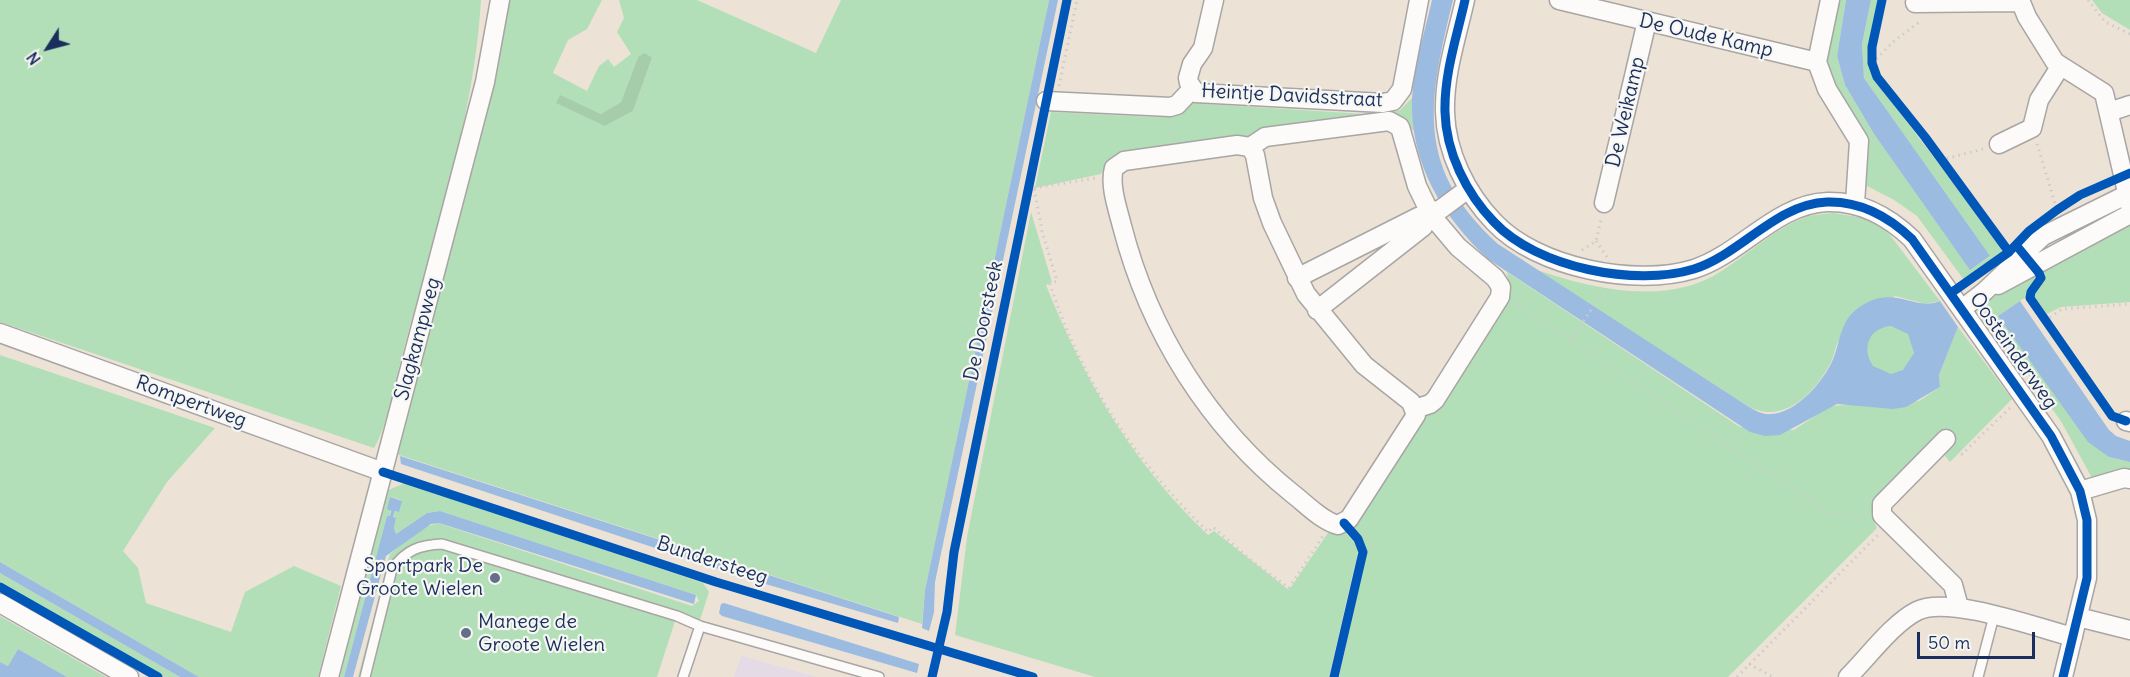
<!DOCTYPE html>
<html>
<head>
<meta charset="utf-8">
<style>
  body { margin:0 }
  #map { position:relative; width:2130px; height:677px; overflow:hidden; background:#ece3d6; font-family:Delius,sans-serif }
  canvas { display:block }
  .north { position:absolute; left:18px; top:18px; width:60px; height:60px; -webkit-text-stroke:4px #f6f6f2; paint-order:stroke; rotate:234deg; font-size:16px; font-weight:700; line-height:24px; text-align:center; color:#1b2f5e }
  .north::after { content:''; display:block; margin:auto; width:21px; height:27px; background:#1b2f5e; clip-path:polygon(50% 0,100% 100%,50% 72%,0 100%) }
  .scale { position:absolute; left:1917px; top:632px; width:118px; height:27px; box-sizing:border-box; border:3px solid #1b2f5e; border-top:0; padding-left:8px; font-size:18px; line-height:21px; white-space:nowrap; color:#1b2f5e; -webkit-text-stroke:4px #f6f6f2; paint-order:stroke }
</style>
</head>
<body>
<div id="map">
<canvas width="2130" height="677"></canvas>
<div class="north">N</div>
<div class="scale">50 m</div>
</div>
<script>
const context = document.querySelector('canvas').getContext('2d');
context.lineJoin = 'round';
function fillPath(path, color) { context.fillStyle = color; context.fill(path, 'evenodd'); }
function strokePath(path, color, width, dash) { context.strokeStyle = color; context.lineWidth = width; context.lineCap = dash ? 'butt' : 'round'; context.setLineDash(dash || []); context.stroke(path); }
function drawText(font, color, halo, rows, align = 'center') {
  context.font = font + ' Delius,sans-serif'; context.lineWidth = 4.5; context.setLineDash([]); context.textBaseline = 'middle'; context.strokeStyle = halo; context.fillStyle = color; for (const [text, x, y, turn = 0] of rows) {
    context.save(); context.translate(x, y); context.rotate((+turn || 0) * Math.PI / 180); context.textAlign = isNaN(turn) ? turn : align; if (halo) context.strokeText(text, 0, 0); context.fillText(text, 0, 0); context.restore();
  }
}
const built = new Path2D(`
  M741,656H742L817,677H734Z`);
const green = new Path2D(`
  M0,0H481C474,118 435,234 404,348C397,373 387,428 374,448L0,322Z
  M506,0H602L587,29L568,40L553,73L587,91L599,66L608,59L614,67L631,54L617,32L624,18L619,0H697L816,53L841,0H1049L925,590L922,624L396,454ZM638,57L652,58L633,111L605,126L560,96L601,114L621,102Z
  M1836,0H1846L1837,56L1845,85L1874,134L1970,269L1990,257L1864,78L1862,44L1871,0H1878C1872,28 1864,53 1875,80L2001,246L2002,252L2000,255L1964,280L1917,216L1894,200L1865,185L1867,143L1830,79L1825,56Z
  M2092,0H2130V30L2102,13Z
  M1190,98L1206,104L1381,115L1400,110L1412,98L1414,131L1397,115H1390L1252,139L1143,153L1108,160L1101,174L1035,188L1051,112L1156,117L1168,115Z
  M1031,212L1052,282L1046,285C1084,380 1133,464 1208,535L1214,531L1289,590L1330,530L1344,531L1359,547L1329,677H1095L955,635L967,537Z
  M1833,213L1871,219L1887,231L1940,301L1926,304L1895,296C1877,310 1856,323 1840,339C1835,344 1835,354 1832,360C1817,391 1785,425 1749,407L1537,270C1593,289 1667,306 1720,272C1747,255 1780,224 1810,216C1817,214 1826,214 1833,213Z
  M2130,219V302L2061,307L2047,314L2034,297V292L2044,280L2040,269Z
  M1507,272L1740,427L1794,430L1830,406L1863,404L1871,407L1919,401L1940,387L1939,375L1958,327L2012,399L1950,462L1942,452L1875,506L1871,515L1877,528L1728,677H1339L1367,552C1365,541 1354,534 1354,524L1419,423L1508,297Z
  M2034,272L2037,280L2027,290L2026,297L1998,316L2109,457L2130,462V472L2092,478L2062,423L1981,306L1988,296Z
  M1866 350a24 24 0 1 1 48 0a24 24 0 1 1-48 0Z
  M0,355L215,428L167,482L123,551L138,568L146,603L231,632L245,592L294,566L341,586L318,677H199L0,562Z
  M405,483L703,583L709,592L700,620L678,612L657,677H358L390,554L422,528L438,523L692,606L699,601L696,595L440,511L427,513L396,534L394,528L396,518L393,517L401,500L390,497V516H387L344,677H333L384,492Z
  M0,573L180,677H164L0,583Z
  M0,616L106,677H67L18,649L8,666L0,662Z`);
const forest = new Path2D(`
  M645,53L652,58L633,111L605,126L556,103L560,95L601,114L621,102L638,57Z`);
const water = new Path2D(`
  M1049,0H1058L935,582L934,612L929,631L922,628L925,590Z
  M1432,0H1453C1429,100 1413,166 1498,244L1749,407C1756,411 1763,415 1771,414C1797,413 1825,380 1834,357C1841,337 1841,319 1861,306C1895,284 1915,312 1940,301L1958,327L1939,375L1940,387L1906,407L1893,409L1837,404L1780,435L1765,436L1750,432L1488,259C1442,216 1410,163 1412,99C1413,66 1425,32 1432,0ZM1891,326L1908,334L1914,353L1903,370L1891,374L1873,366C1861,348 1869,328 1891,326Z
  M1846,0H1871L1862,44L1864,78L1990,256L1970,270L1874,134L1845,85L1837,56Z
  M2020,301L2109,430L2116,436L2130,441V462L2109,457L2088,442L1998,316Z
  M400,456L899,617L898,623L752,580L401,464Z
  M390,497L402,501L399,512L395,511L393,517L396,518L394,528L396,534L427,513L440,511L696,595L694,604L439,523L431,524L386,556L353,677H344L387,516H390L391,511L387,509Z
  M0,562L199,677H180L0,573Z
  M724,603L919,664L917,673L722,616L719,613L721,604Z
  M18,649L67,677H0V662L8,666Z`);
const path = new Path2D(`
  M2088,0L2105,22L2130,34
  M1872,63L1893,42L1922,20
  M1059,86L1077,0
  M1172,124L1174,138
  M2037,144L2057,210
  M1941,160L1983,149
  M1030,185L1034,188L1042,231L1057,281L1050,284C1081,380 1136,462 1208,532L1213,527L1252,561L1289,588L1323,536
  M1034,188L1096,178
  M1596,241L1607,257
  M1582,250L1596,241L1601,220
  M1514,301L1830,514L1868,519
  M2045,321L2062,309L2130,304
  M1570,341L1605,289
  M1957,449L1962,454L2010,408
  M1749,664L1773,677
  M1737,677L1878,535`);
const service = new Path2D(`
  M365,677L392,569C406,550 419,545 442,544L677,616L700,626
  M683,677L700,626L879,677
  M1978,677L1994,616`);
const minor = new Path2D(`
  M1214,0L1203,48L1192,64L1188,78L1189,83L1196,93L1383,103L1393,101L1402,89L1419,0
  M1465,0C1457,36 1444,74 1445,112C1446,152 1466,193 1494,222C1537,268 1636,287 1694,269C1741,254 1776,204 1827,202C1861,201 1888,216 1912,239L2051,436L2080,491L2087,520V578L2063,677
  M1559,0L1817,62
  M1830,0L1817,62L1827,89L1859,141L1855,204
  M2020,0L2027,17L2055,62L2104,93L2130,205
  M1915,3L2020,2
  M1046,101L1170,107L1177,105L1192,89
  M2109,112L2130,105
  M1999,144L2032,128L2039,100L2060,67
  M1250,147L1255,155L1263,198L1272,223L1306,294L1364,365L1411,402L1416,415L1349,519L1338,525C1322,521 1306,504 1293,494C1208,426 1149,331 1122,226C1118,210 1109,185 1114,168L1124,161L1237,145L1250,147L1265,137L1389,121L1400,127L1417,186L1431,215L1458,247L1495,278L1501,287L1500,297L1435,400L1430,404L1415,409
  M1604,203L1647,21
  M1297,278L1418,217L1441,209L1468,189
  M1998,285L2130,214
  M1962,309L1985,291L2043,236L2130,193
  M1317,310L1423,227L1431,215
  M0,333L383,472
  M2126,421L2130,422
  M1946,439L1882,504V515L1953,585L1959,607
  M2080,491L2124,478L2130,479
  M0,603L129,677
  M2078,617L2130,630
  M329,677L485,82L500,0
  M1848,677C1868,657 1893,623 1917,611C1948,595 2038,628 2073,637`);
const cycleway = new Path2D(`
  M1465,0C1457,36 1444,74 1445,112C1446,152 1466,193 1494,222C1537,268 1636,287 1694,269C1741,254 1776,204 1827,202C1861,201 1888,216 1912,239L2051,436L2080,491L2087,520V578L2063,677
  M1882,0L1872,47V63L1877,77L1925,137L2009,252
  M2016,245L2039,273L2041,278L2031,292L2030,298L2112,416L2126,421
  M1951,293L2009,252L2029,231L2057,210L2080,195L2130,173
  M383,472L716,582L1033,677
  M0,587L158,677
  M932,677L947,612L954,552L1067,0
  M1334,677L1363,552L1358,539L1344,523`);
const markers = [
  [495,578,6,"#646e88"],
  [466,633,6,"#646e88"]
];
const streetNames = [
  ["De Oude Kamp",1706,36,13],
  ["Heintje Davidsstraat",1292,96,3],
  ["De Weikamp",1626,112,-77],
  ["De Doorsteek",984,321,-78],
  ["Slagkampweg",418,339,-75],
  ["Oosteinderweg",2013,351,55],
  ["Rompertweg",191,402,20],
  ["Bundersteeg",712,561,18]
];
const poiNames = [
  ["Sportpark De",483,566],
  ["Groote Wielen",483,589],
  ["Manege de",478,622,"left"],
  ["Groote Wielen",478,645,"left"]
];
fillPath(built, '#e5dbe6');
fillPath(green, '#b3dfb8');
fillPath(forest, '#a6cdaa');
fillPath(water, '#9cbbe0');
strokePath(service, '#a8a5a4', 12);
strokePath(minor, '#a8a5a4', 21);
strokePath(path, '#cccbcc', 3, [1.5, 4.5]);
strokePath(service, '#fcfbf9', 9);
strokePath(minor, '#fcfbf9', 18);
strokePath(cycleway, '#0057b8', 9);
for (const [x, y, r, color] of markers) { const dot = new Path2D(); dot.arc(x, y, r, 0, 2 * Math.PI); context.fillStyle = color; context.fill(dot); strokePath(dot, '#f6f6f2', 2); }
drawText('20px', '#1b2f5e', '#f6f6f2', streetNames);
drawText('20px', '#1b2f5e', '#f6f6f2', poiNames, 'right');
</script>
</body>
</html>
